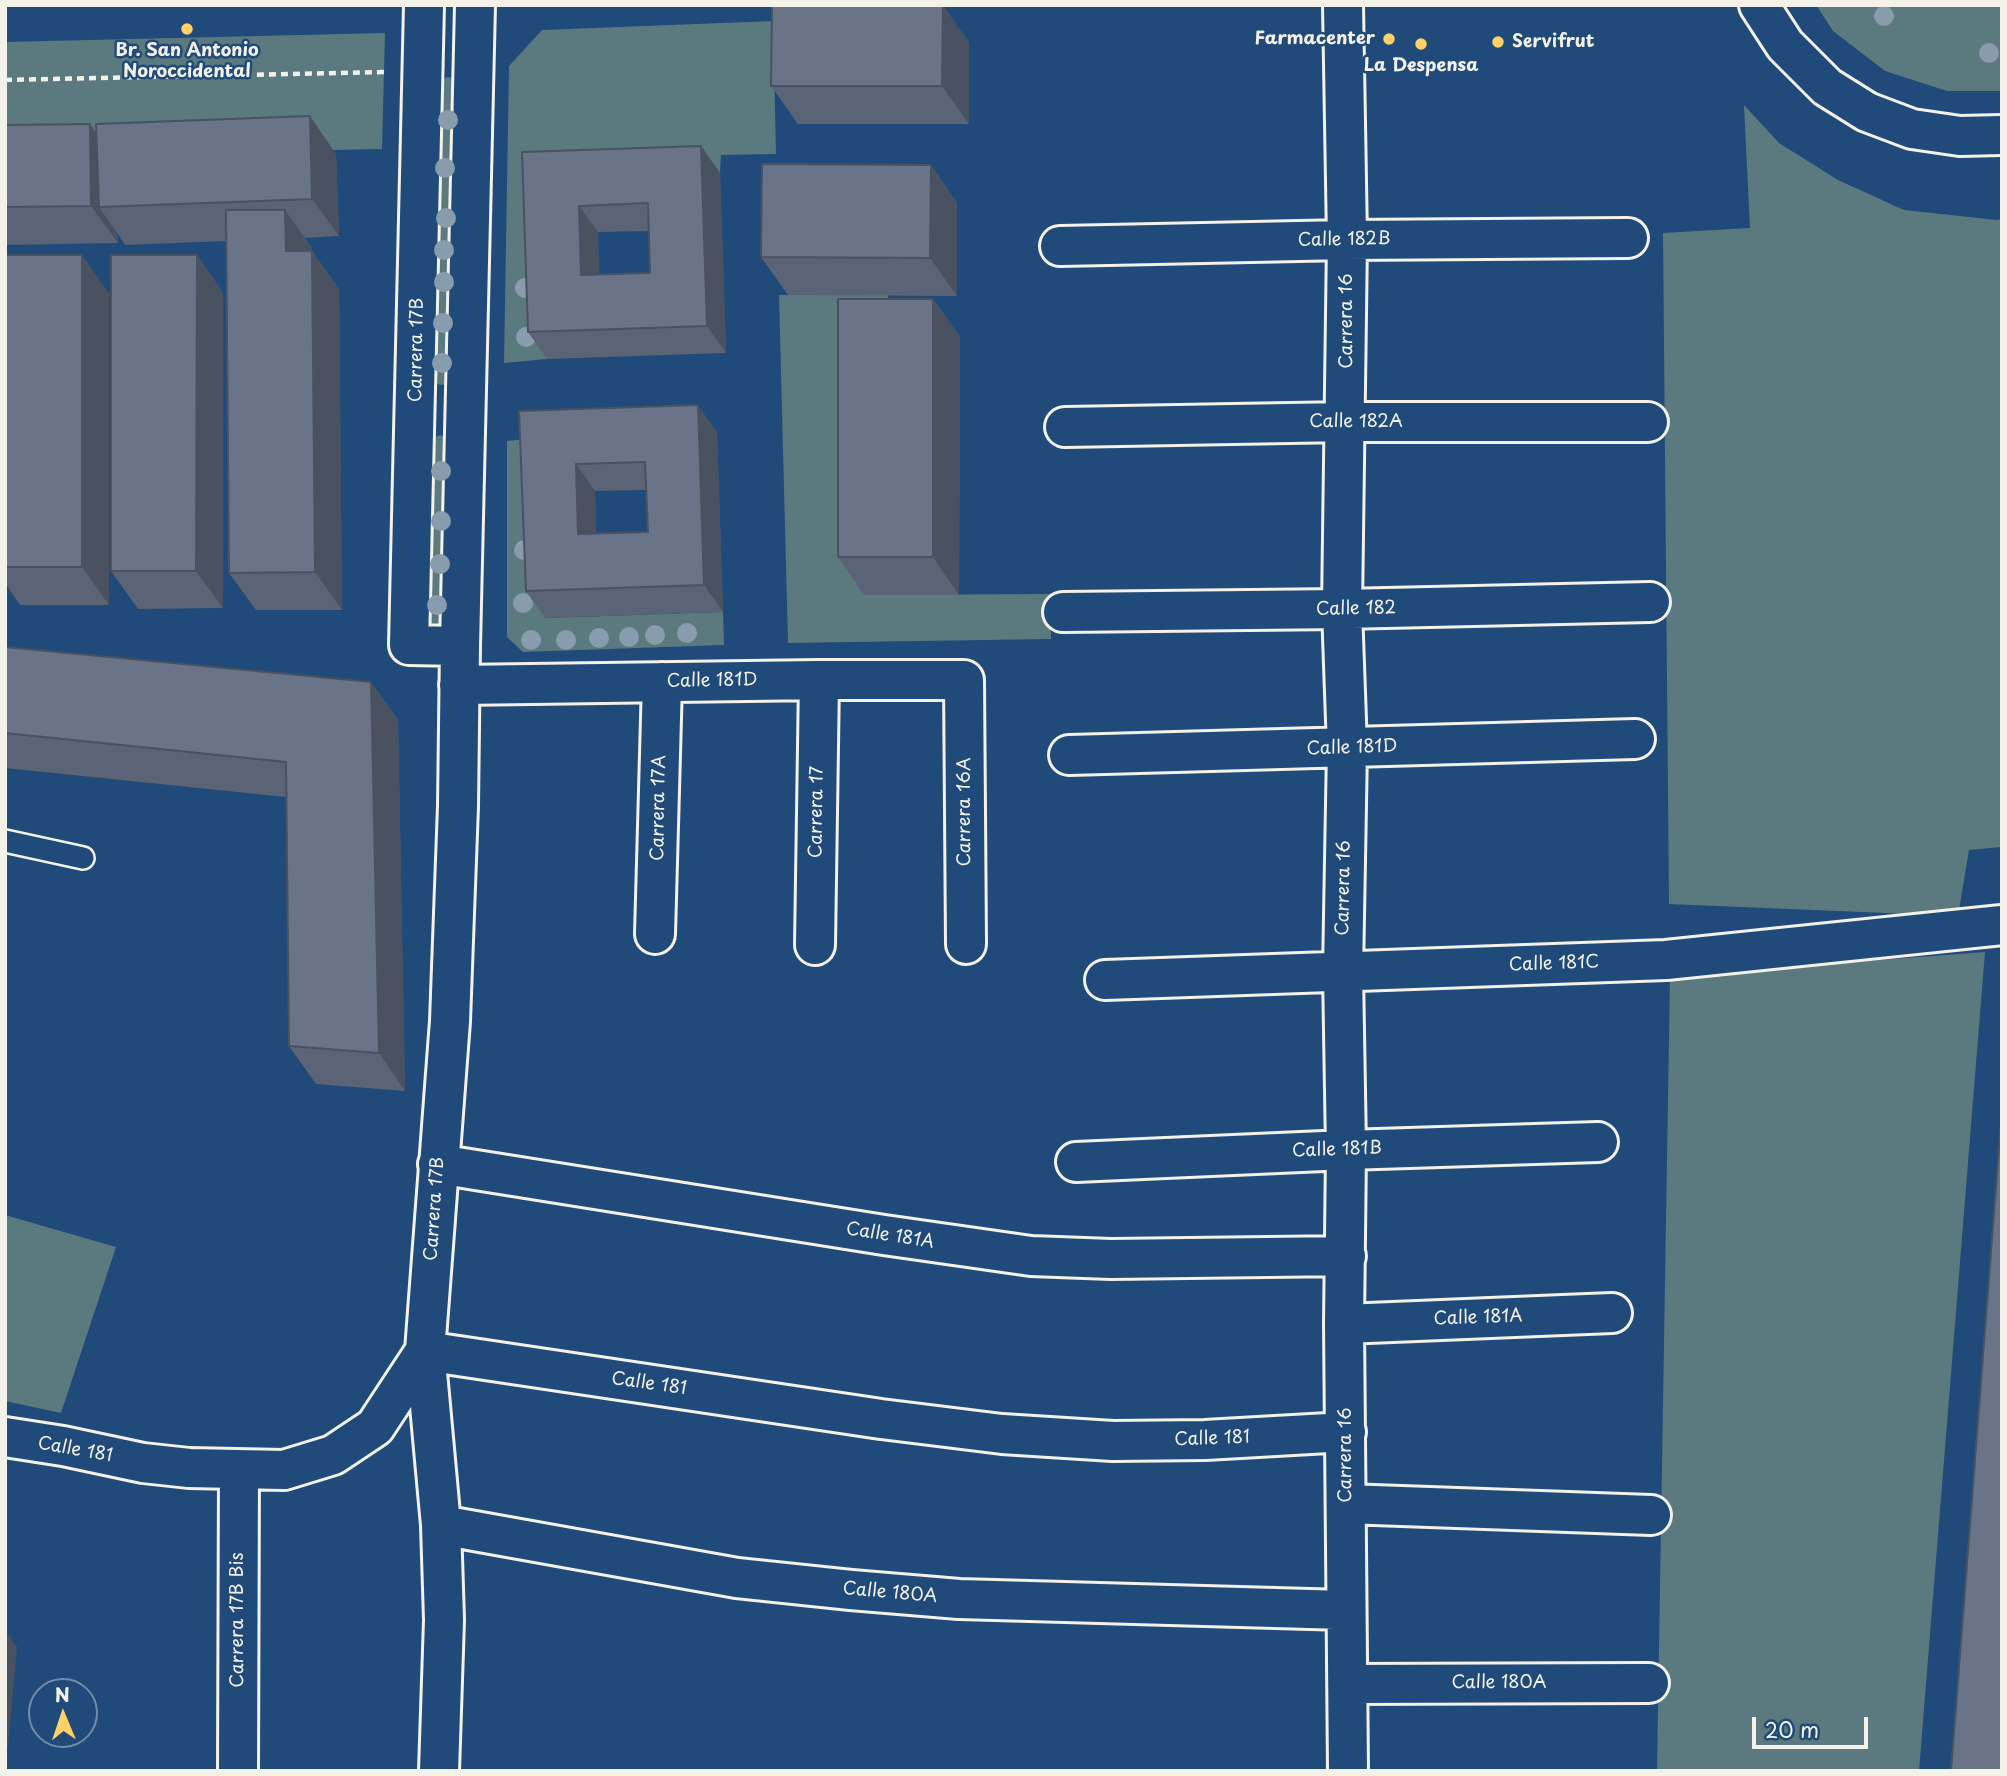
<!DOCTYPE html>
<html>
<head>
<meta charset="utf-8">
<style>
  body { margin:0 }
  #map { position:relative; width:2007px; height:1776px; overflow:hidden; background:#1f4a7a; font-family:"Playpen Sans",sans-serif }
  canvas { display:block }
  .frame { position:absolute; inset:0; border:7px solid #f4f1e8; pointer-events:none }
  .north { position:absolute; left:28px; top:1678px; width:70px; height:70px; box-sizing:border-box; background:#1f4a7a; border:2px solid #748da6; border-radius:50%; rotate:358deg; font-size:19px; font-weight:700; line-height:28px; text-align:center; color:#f4f1e8 }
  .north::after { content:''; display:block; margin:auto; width:24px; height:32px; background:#ffd166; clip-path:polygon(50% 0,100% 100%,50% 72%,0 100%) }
  .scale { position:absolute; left:1752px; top:1717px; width:116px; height:32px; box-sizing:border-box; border:4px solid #f4f1e8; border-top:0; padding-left:9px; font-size:21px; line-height:24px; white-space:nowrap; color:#f4f1e8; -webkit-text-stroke:5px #1f4a7a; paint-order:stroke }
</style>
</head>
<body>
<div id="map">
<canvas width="2007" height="1776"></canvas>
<div class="frame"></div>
<div class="north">N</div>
<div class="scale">20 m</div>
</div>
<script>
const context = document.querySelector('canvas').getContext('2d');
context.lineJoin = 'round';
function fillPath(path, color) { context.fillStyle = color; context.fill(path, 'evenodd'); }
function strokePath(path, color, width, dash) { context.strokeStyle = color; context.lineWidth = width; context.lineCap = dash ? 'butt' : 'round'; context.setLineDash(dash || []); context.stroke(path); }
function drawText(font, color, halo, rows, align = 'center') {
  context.font = font + ' "Playpen Sans",sans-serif'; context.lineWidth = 5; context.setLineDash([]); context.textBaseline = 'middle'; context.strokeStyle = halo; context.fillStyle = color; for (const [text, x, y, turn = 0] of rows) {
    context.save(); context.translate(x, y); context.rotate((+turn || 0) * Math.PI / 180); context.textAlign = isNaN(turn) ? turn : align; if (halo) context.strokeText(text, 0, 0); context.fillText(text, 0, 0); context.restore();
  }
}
const green = new Path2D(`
  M1816,5H2002V91H1947L1885,71L1833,31Z
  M773,21L776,154L721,155L720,173L541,179L547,359L504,363L509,66L542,30Z
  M385,33L382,149L5,157V42Z
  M448,77L455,79L449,384C442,385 437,386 432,380L440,80Z
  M1744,105L1779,143L1838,180L1904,210L1997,220L2002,219V847L1969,850L1958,916L1669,904L1663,233L1750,228Z
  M779,295H888L889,337L865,595L1050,594L1051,639L788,643Z
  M440,435L449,439L448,618C442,626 440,628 430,625L427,618L433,438Z
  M538,438L545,618L723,612L724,645L523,652L507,637V441Z
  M1985,952L1919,1771H1657L1670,976Z
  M5,1215L116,1247L61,1413L5,1401Z`);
const path = new Path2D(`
  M5,80L386,72`);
const service = new Path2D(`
  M5,841L83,858`);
const minor = new Path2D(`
  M424,5L409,645L460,646
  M1343,5L1347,240L1342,609L1347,748L1343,972L1346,1150L1344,1324L1348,1771
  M1060,246L1347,240L1628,238
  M1065,427L1346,422H1648
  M1063,612L1342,609L1650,602
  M459,685L819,680H964L966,944
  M1069,755L1635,739
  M655,934L662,682
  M815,945L819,680
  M1105,980L1666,960L2002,925
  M1076,1162L1346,1150L1598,1142
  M438,1164L884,1235L1031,1256L1111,1259L1346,1256
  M1344,1324L1612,1313
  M425,1351L881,1419L1002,1434L1113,1441L1205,1440L1346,1432
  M5,1437L63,1446L143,1463L189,1468L284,1470L333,1455L375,1427L425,1351
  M1346,1504L1651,1515
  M441,1525L737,1578L851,1590L959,1599L1345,1610
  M1348,1684L1649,1683
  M238,1771L239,1470
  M439,1771L444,1620L441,1525L425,1351L450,1021L458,806L460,646L475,5`);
const primary = new Path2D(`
  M1759,5L1785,45L1827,87L1867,112L1912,129L1960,136L2002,135`);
const trees = [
  [1884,16],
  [1989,53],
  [448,120],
  [445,168],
  [446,218],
  [444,250],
  [444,282],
  [525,288],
  [443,323],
  [526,337],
  [442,363],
  [441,471],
  [441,521],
  [524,550],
  [440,564],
  [523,603],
  [437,605],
  [687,633],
  [655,635],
  [629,637],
  [599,638],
  [531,640],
  [566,640]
];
const wall = new Path2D(`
  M969,42V124H798L771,86Z
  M5,125L336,154L339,236L305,238L312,248V251L339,289L342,610H256L229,573L226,241L125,245L118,234V243L5,245Z
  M701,146L720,173L726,353L547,359L528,332L522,152ZM649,231L650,273L599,275L598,232Z
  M931,165L957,203V296L788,295L761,257Z
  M5,255L109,293V605H20L5,583Z
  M197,255L223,293V608L138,609L111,571Z
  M933,299L960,337L959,595H864L838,557Z
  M519,411L717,432L723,612L545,618L526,591ZM646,490L648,532L596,534L595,491Z
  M5,647L371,682L398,720L405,1091L316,1084L289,1046L286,797L5,768Z`);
const shadedWall = new Path2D(`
  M943,5L969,42V124L942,86Z
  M310,116L336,154L339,236L312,199Z
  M90,124L117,162L99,207L118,234V243L91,206Z
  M701,146L720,173L726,353L707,326Z
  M931,165L957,203V296L930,258Z
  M579,206L598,232L600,302L581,275Z
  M285,210L312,248V289L286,251Z
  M312,251L339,289L342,610L315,572Z
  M82,255L109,293V605L82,567Z
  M197,255L223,293V608L196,571Z
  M933,299L960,337L959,595L933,557Z
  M698,405L717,432L723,612L704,585Z
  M576,464L595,491L597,561L578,534Z
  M371,682L398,720L405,1091L379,1053Z
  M5,1630L17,1647L8,1747L5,1743Z`);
const building = new Path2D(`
  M772,5H943L942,86H771Z
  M310,116L312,199L99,207L96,124Z
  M90,124L91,206L5,207V125Z
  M701,146L707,326L528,332L522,152ZM648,203L650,273L581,275L579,206Z
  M762,164L931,165L930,258L761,257Z
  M226,210H285L286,251H312L315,572L229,573Z
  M5,255H82V567H5Z
  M111,255H197L196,571H111Z
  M838,299H933V557H838Z
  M698,405L704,585L526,591L519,411ZM645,462L648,532L578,534L576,464Z
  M5,647L371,682L379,1053L289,1046L286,762L5,733Z
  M2002,1109V1771H1951Z`);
const markers = [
  [187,29,7,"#ffd166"],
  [1389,39,7,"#ffd166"],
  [1498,42,7,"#ffd166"],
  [1421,44,7,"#ffd166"]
];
const poiNames = [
  ["Farmacenter",1375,39,"right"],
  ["Servifrut",1512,42,"left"],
  ["Br. San Antonio",187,51],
  ["Noroccidental",187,72],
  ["La Despensa",1421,66]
];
const streetNames = [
  ["Calle 182B",1344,240,-1],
  ["Carrera 16",1347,321,-90],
  ["Carrera 17B",417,350,-89],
  ["Calle 182A",1356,422],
  ["Calle 182",1356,609,-1],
  ["Calle 181D",712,681,-1],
  ["Calle 181D",1352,748,-2],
  ["Carrera 17A",659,808,-89],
  ["Carrera 17",817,812,-89],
  ["Carrera 16A",965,812,-90],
  ["Carrera 16",1344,888,-89],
  ["Calle 181C",1554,964,-2],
  ["Calle 181B",1337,1150,-2],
  ["Carrera 17B",435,1209,-86],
  ["Calle 181A",890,1236,9],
  ["Calle 181A",1478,1318,-2],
  ["Calle 181",649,1384,8],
  ["Calle 181",1212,1439,-2],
  ["Calle 181",75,1450,10],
  ["Carrera 16",1346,1455,-90],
  ["Calle 180A",890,1593,5],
  ["Carrera 17B Bis",238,1620,-90],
  ["Calle 180A",1499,1683]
];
fillPath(green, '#5a7a7f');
strokePath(service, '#f4f1e8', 26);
strokePath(minor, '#f4f1e8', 44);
strokePath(primary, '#f4f1e8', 44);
strokePath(path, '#f4f1e8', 4.5, [7, 5]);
strokePath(service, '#1f4a7a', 21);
strokePath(minor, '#1f4a7a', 38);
strokePath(primary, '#1f4a7a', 38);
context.fillStyle = '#889cae';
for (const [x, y] of trees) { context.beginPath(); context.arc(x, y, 10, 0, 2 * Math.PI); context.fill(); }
fillPath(wall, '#5a6476');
fillPath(shadedWall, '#4a5160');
fillPath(building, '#697489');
strokePath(building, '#4a5160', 2);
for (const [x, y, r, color] of markers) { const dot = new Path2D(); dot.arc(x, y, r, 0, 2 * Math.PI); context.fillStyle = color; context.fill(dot); strokePath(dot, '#1f4a7a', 2.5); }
drawText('bold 18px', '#f4f1e8', '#1f4a7a', poiNames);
drawText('18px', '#f4f1e8', '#1f4a7a', streetNames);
</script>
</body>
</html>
